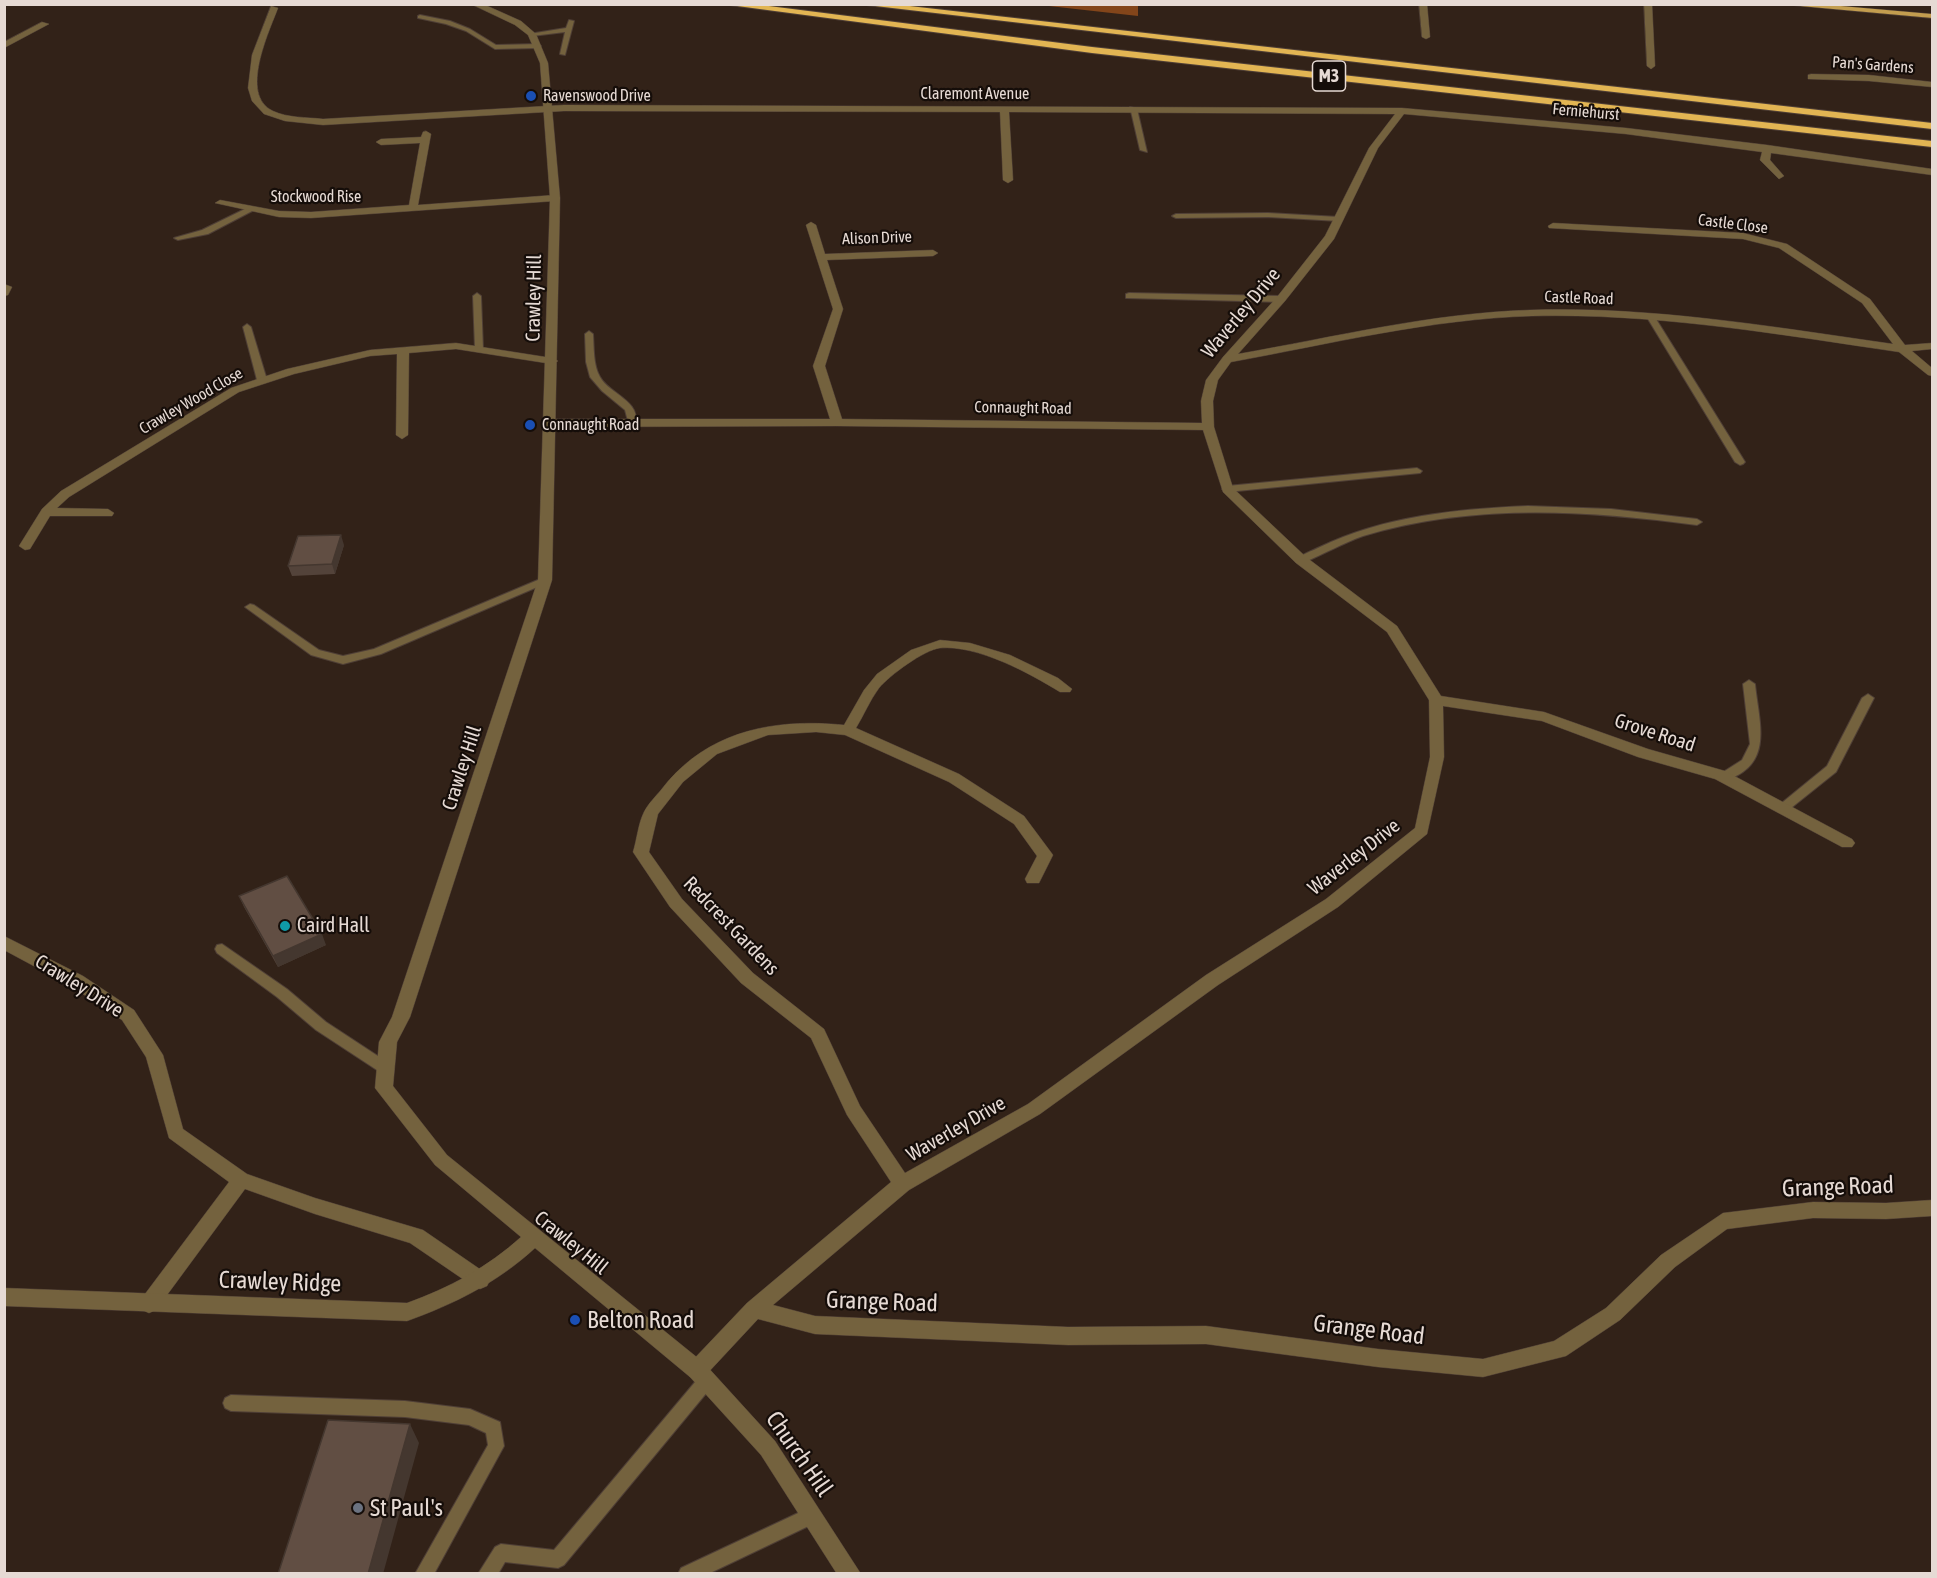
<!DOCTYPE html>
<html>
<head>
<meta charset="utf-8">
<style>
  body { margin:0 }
  #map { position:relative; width:1937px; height:1578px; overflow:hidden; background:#322218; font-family:"Asap Condensed",sans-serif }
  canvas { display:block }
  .frame { position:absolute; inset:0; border:6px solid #e6dad4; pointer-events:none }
</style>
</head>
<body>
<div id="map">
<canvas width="1937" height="1578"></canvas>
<div class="frame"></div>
</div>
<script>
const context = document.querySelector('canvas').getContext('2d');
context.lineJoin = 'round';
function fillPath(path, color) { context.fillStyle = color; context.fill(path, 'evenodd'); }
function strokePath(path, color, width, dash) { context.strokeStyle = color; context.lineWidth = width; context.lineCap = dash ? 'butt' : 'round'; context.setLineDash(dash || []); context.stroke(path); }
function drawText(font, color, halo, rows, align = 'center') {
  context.font = font + ' "Asap Condensed",sans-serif'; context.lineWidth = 4.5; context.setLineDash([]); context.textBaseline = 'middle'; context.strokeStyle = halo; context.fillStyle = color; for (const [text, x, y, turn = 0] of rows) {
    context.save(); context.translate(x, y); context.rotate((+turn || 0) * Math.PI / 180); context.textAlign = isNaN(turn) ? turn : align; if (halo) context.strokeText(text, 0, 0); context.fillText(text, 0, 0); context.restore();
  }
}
const forest = new Path2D(`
  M1040,5H1138V16Z`);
const service = new Path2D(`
  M420,15L450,21L470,29L496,45L538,44L541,46L538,48L495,49L466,31L446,24L418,18V16Z
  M569,20L574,21L565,55L560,54L565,32L532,36L529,34L566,28Z
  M1130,107L1137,109L1147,152L1140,150Z
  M247,208L254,210L208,234L178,240L174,238L202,230Z
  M1268,213L1339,217L1343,219L1339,221L1268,217L1176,218L1172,216L1176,214Z
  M477,293L481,296L483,349L479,352L475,349L473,296Z
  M1129,293L1281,296L1285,299L1281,302L1126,298V294Z
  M1652,316L1656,319L1745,462L1743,464L1740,465L1735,462L1648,319Z
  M247,324L251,327L267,380L265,382L262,383L257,380L243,327Z
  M589,331L593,334C594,348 593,365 600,377C609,394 642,401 635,425H629L625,410L602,391L590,377L586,362L585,334Z
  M1417,468L1422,471L1420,473L1227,492L1222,489L1227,486Z
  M1528,506L1611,509L1697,519L1702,522L1697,525C1585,510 1472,503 1363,536C1343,543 1324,554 1305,562H1297L1296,560C1302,554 1312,551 1320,547C1384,516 1458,509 1528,506Z
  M545,577L549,578L550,580L549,582L381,654L343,664L311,655L245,607L250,604L254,605L319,650L343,656L374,649Z
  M1749,680L1755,684C1759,724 1775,765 1724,781L1718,777L1720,774L1742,760L1750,744L1743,684Z
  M1868,694L1874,698L1836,772L1786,812H1778L1776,809L1778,806L1827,766L1862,698Z
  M222,944L287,989L326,1022L390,1064L392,1068L390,1072L385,1074L380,1072L316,1030L277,997L217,953L215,949L217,945Z
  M707,1372L713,1375L715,1380L713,1385L564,1565L558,1568L505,1562L498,1574H478L495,1547L501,1544L554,1550L701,1375Z
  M231,1395L405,1401L470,1409L500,1422L504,1446L434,1574H415L488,1445L486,1433L469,1425L405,1417L231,1411L225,1408L223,1403L225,1398Z
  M811,1507L817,1510L820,1516L817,1522L708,1574H678L681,1568Z`);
const minor = new Path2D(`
  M1419,4H1427L1430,37L1426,39L1422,37Z
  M1644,4H1652L1655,66L1651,69L1647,66Z
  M271,6L278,8C269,32 239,95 273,111C288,118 306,117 323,119L564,105L1402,108L1626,128L1767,145L1932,169V175L1771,153L1770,160L1784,176L1779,179L1760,160L1762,152L1626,134L1404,114L1378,148L1334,239L1285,301L1238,354C1335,337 1432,313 1530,310C1652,306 1773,327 1893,344L1862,303L1779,248L1743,239L1549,228L1548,226L1553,223L1743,233L1787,244L1870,299L1905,345L1932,343V349L1912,351L1932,368V376L1928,375L1899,352C1777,334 1655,313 1532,316C1430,319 1330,344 1231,362L1218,380L1213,401L1214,427L1233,488L1306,557L1397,626L1441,696L1544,712L1648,749L1725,771L1852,839L1855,843L1852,847H1842L1715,779L1638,757L1542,721L1443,706L1444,757L1427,834L1338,907L1218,985L1040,1114L909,1190L773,1305L815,1316L1068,1327L1206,1326L1378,1349L1483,1359L1554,1341L1606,1308L1661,1255L1723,1213L1813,1202L1886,1203L1932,1200V1216L1886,1219L1813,1218L1727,1229L1675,1267L1620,1320L1566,1356L1483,1377L1378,1367L1206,1344L1068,1345L815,1334L758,1319L704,1377L697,1379L690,1377L687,1370L690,1363L747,1303L891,1182L847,1115L811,1038L741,983L670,907L633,852C637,839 638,824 644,812C648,804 655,797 661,790C706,731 773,718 844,725L864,690L877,674L911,650L940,640L970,643L1010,655L1058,678L1072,689L1070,692H1060C1029,673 978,645 940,648C924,650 890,675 879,688C870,700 864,715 856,728L959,774L1024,816L1053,855L1039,883H1027L1025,879L1037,856L1014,824L949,782L845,735L816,732L768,735L717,754L683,782L658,814L649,852L682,899L753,973L824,1029L860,1106L905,1173L1028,1104L1206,975L1326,899L1415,828L1430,757L1429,700L1387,632L1296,563L1223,492L1203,430L837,426L550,427L544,423L550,419H830L813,366L833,309L806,225L811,222L816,225L825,254L933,250L938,253L933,256L827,260L843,309L825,366L842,419L1202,423L1201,401L1206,380L1223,357L1277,297L1325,236L1369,148L1395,114L1009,112L1013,180L1008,183L1003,180L1000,112L564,111L323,125L285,121L264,114L252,101L248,88L252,55Z
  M42,22L49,24L4,48V42Z
  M1811,74L1869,75L1932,82V87L1869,81L1808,79V75Z
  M426,131L431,134L418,205L555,195L560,198L555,201L311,218L279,217L215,203L220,200L279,211L311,212L409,205L420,143L381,145L376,142L381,139L421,137L423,132Z
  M4,284L12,287L8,295L4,296Z
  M456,343L552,358L558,361L552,364L456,349L409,353L408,435L402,439L396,435L397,354L370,356L294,374L239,392L69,497L57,508L108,509L114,513L112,516H50L30,549L25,550L19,546L42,509L61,491L231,388L287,369L370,350Z
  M4,936L83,976L134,1010L163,1055L183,1129L247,1174L315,1198L423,1230L487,1274L490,1280L487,1286L480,1289L473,1286L410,1243L315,1214L245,1189L156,1310L149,1313L142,1310L139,1304L142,1298L229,1182L169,1138L146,1057L122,1020L71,986L4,950Z`);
const tertiary = new Path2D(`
  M471,4H483L521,21L536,34L548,63L560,198L552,580L410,1017L397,1042L393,1086L447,1155L704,1363L775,1441L861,1574H837L761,1455L690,1377L535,1248C497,1283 454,1304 407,1321L4,1306V1288L407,1303C449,1288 488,1267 521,1237L435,1165L375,1088L379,1042L392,1017L538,580L550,198L540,63L528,35L515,25Z`);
const primary = new Path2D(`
  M1778,4H1818L1932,14V18Z`);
const motorway = new Path2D(`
  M722,4H753L1092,47L1932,141V147L1092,53Z
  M858,4H892L1932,123V129Z`);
const wall = new Path2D(`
  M344,545L335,574L292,576L288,566Z
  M239,896L326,945L278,967L244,907Z`);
const shadedWall = new Path2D(`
  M341,535L344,545L335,574L332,564Z
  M322,934L326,945L278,967L273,956Z
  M410,1424L419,1443L383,1574H368Z`);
const building = new Path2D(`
  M341,535L332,564L288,566L298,536Z
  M287,876L322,934L273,956L239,896Z
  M328,1420L410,1424L368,1574H278Z`);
const markers = [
  [531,96,6,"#1a4fb4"],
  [530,425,6,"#1a4fb4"],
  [285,926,6,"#0f9aa8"],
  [575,1320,6,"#1a4fb4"],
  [358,1508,6,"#6b7280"]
];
const farStreetnames = [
  ["Pan's Gardens",1873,65,4],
  ["Claremont Avenue",975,94],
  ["Ferniehurst",1586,112,5],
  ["Stockwood Rise",316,197],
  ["Castle Close",1733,224,7],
  ["Alison Drive",877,238,-2],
  ["Castle Road",1579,298,2],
  ["Crawley Wood Close",191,401,-30],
  ["Connaught Road",1023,408,1]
];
const farPoinames = [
  ["Ravenswood Drive",543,96],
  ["Connaught Road",542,425]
];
const shields = [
  [1329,76,33]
];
const shieldNames = [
  ["M3",1329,76]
];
const streetNames = [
  ["Crawley Hill",534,298,-89],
  ["Waverley Drive",1241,313,-50],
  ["Grove Road",1655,733,18],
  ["Crawley Hill",462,768,-72],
  ["Waverley Drive",1354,857,-38],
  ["Redcrest Gardens",731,926,46],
  ["Crawley Drive",79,986,32],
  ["Waverley Drive",956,1129,-30],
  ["Crawley Hill",571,1243,39]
];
const poiNames = [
  ["Caird Hall",297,926]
];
const nearStreetnames = [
  ["Grange Road",1838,1187,-2],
  ["Crawley Ridge",280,1282,2],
  ["Grange Road",882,1302,2],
  ["Grange Road",1369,1330,7],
  ["Church Hill",799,1454,55]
];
const nearPoinames = [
  ["Belton Road",587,1320],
  ["St Paul's",370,1508]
];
fillPath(forest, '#83451a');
strokePath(service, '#4f3f36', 2);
strokePath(minor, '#4f3f36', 1);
strokePath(tertiary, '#4f3f36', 1);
strokePath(primary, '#4f3f36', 1);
strokePath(motorway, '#4f3f36', 2);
fillPath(service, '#74623e');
fillPath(minor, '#74623e');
fillPath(tertiary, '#74623e');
fillPath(primary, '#c39d4f');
fillPath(motorway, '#e2b553');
fillPath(wall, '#53433a');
fillPath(shadedWall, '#44372f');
fillPath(building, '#614e43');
strokePath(building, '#44372f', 1.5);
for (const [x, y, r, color] of markers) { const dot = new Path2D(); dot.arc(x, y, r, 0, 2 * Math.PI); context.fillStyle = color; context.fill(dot); strokePath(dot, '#150d09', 2); }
drawText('16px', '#e6dad4', '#150d09', farStreetnames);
drawText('16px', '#e6dad4', '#150d09', farPoinames, 'left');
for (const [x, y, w] of shields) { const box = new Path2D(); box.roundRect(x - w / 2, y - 15, w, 30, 4.5); context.fillStyle = '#150d09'; context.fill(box); strokePath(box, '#e6dad4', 1.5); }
drawText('bold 18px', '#e6dad4', null, shieldNames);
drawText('20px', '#e6dad4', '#150d09', streetNames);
drawText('20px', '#e6dad4', '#150d09', poiNames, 'left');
drawText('24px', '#e6dad4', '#150d09', nearStreetnames);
drawText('24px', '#e6dad4', '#150d09', nearPoinames, 'left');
</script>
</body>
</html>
